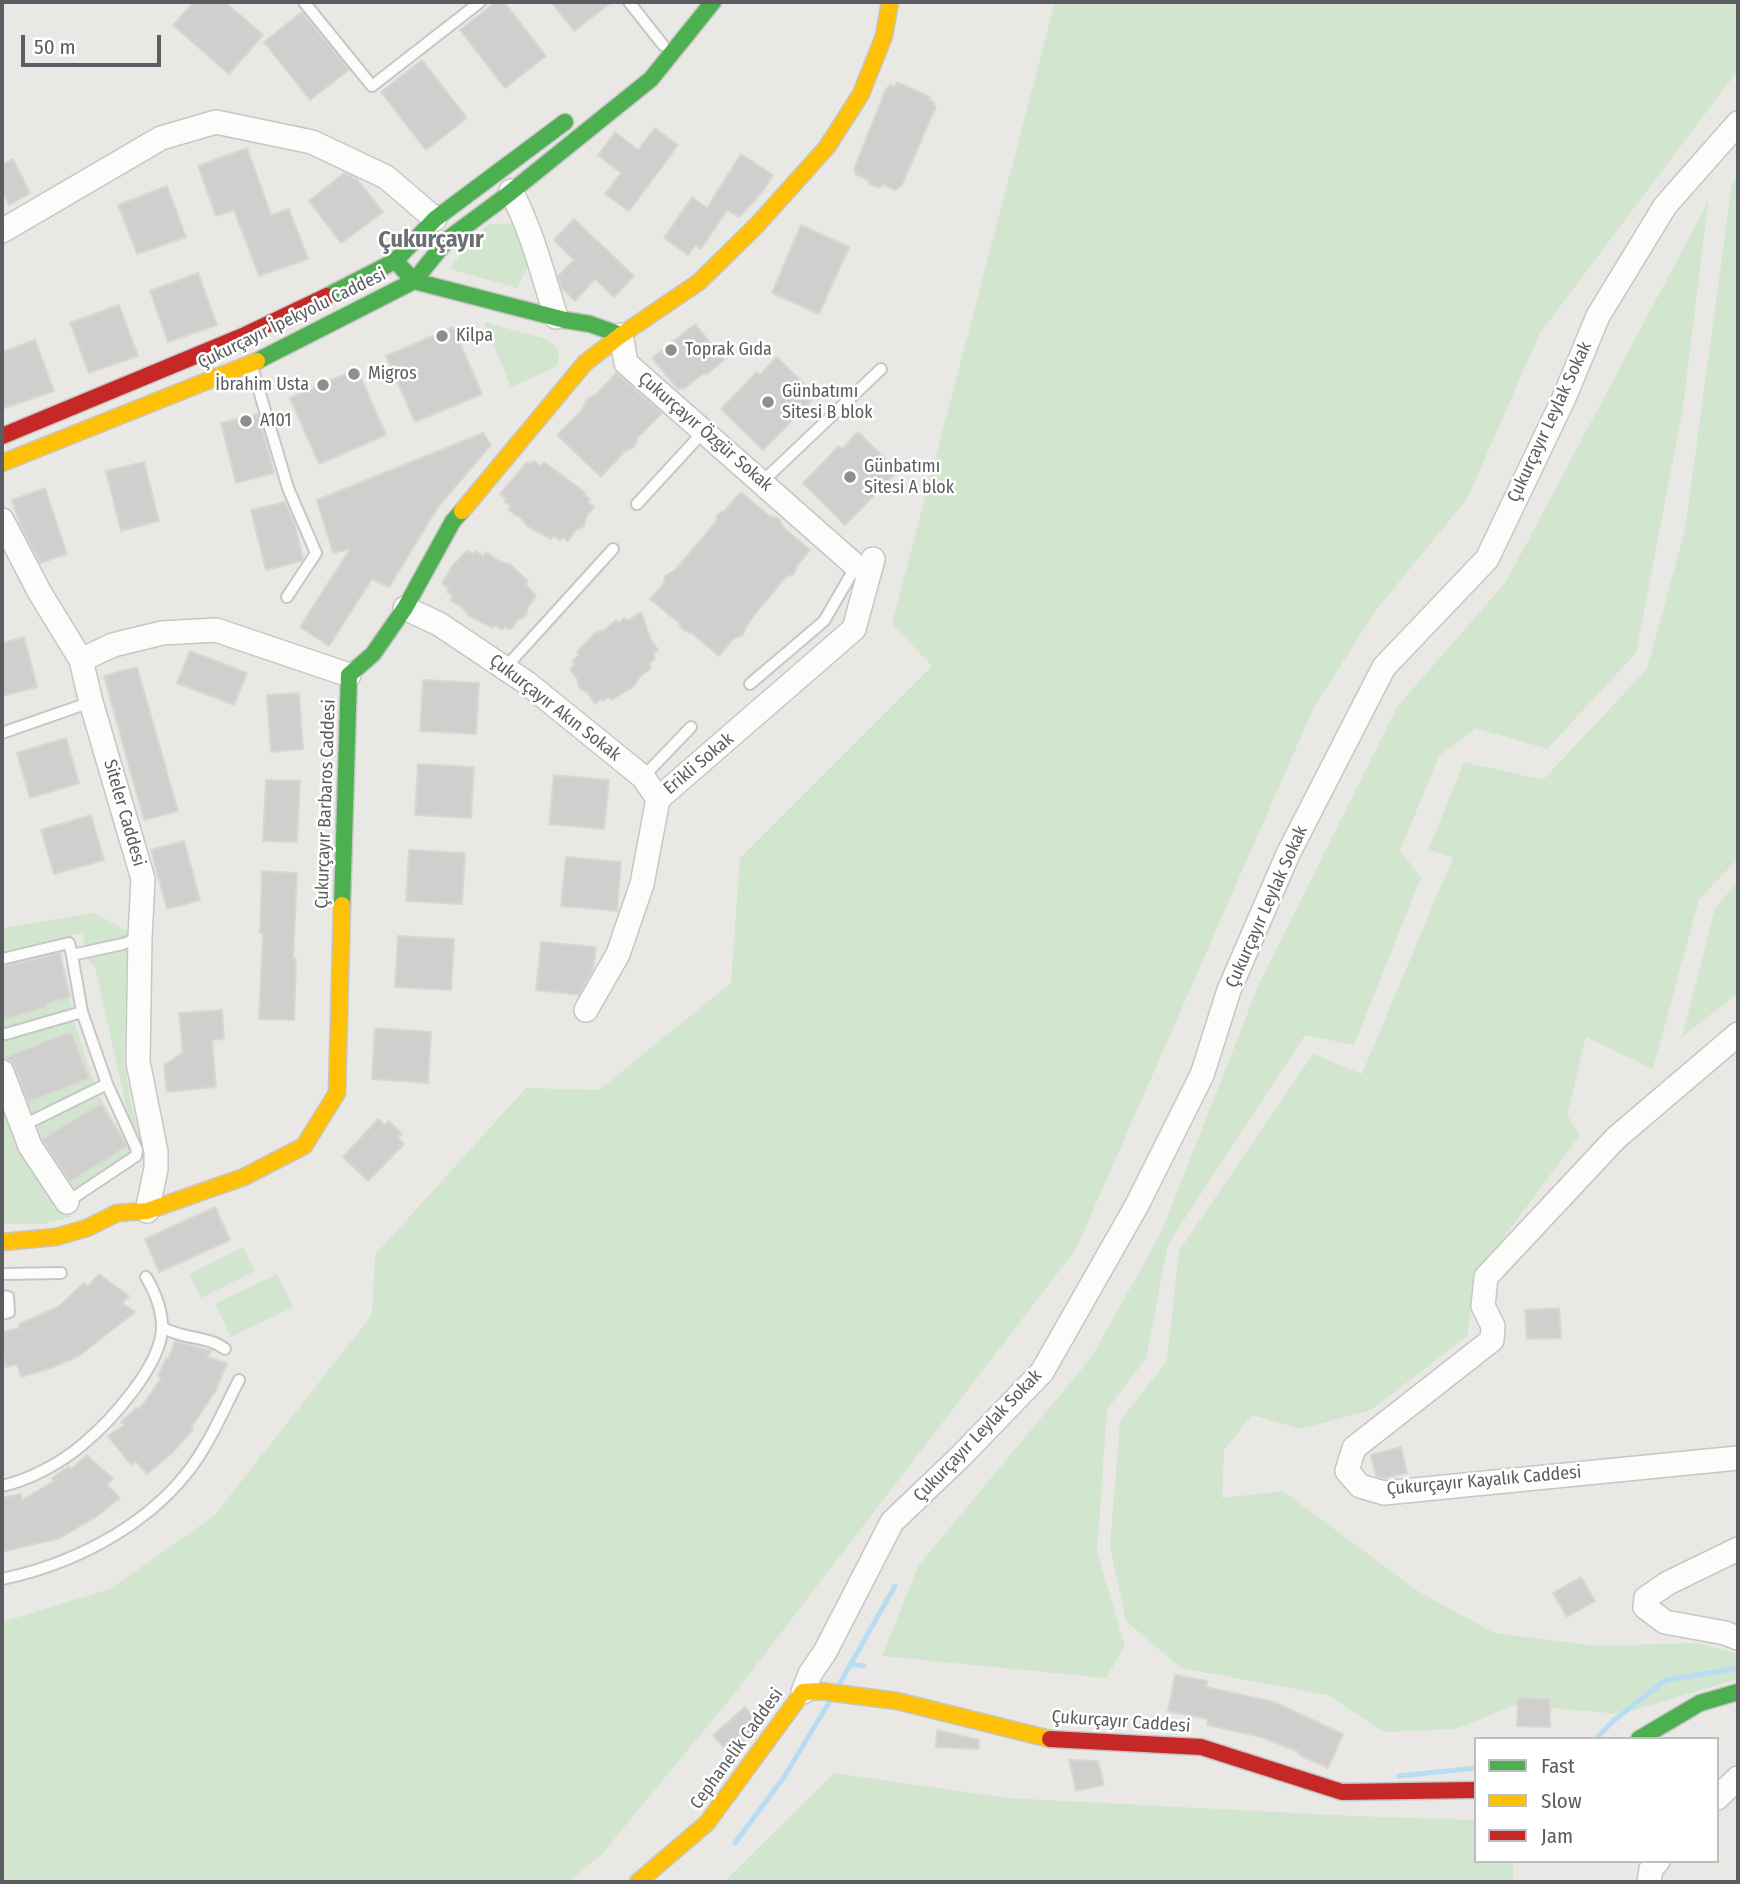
<!DOCTYPE html>
<html>
<head>
<meta charset="utf-8">
<style>
  body { margin:0 }
  #map { position:relative; width:1740px; height:1884px; overflow:hidden; background:#e9e8e4; font-family:"Fira Sans Condensed",sans-serif }
  canvas { display:block }
  .frame { position:absolute; inset:0; border:4px solid #5a5d61; pointer-events:none }
  .legend { position:absolute; left:1474px; top:1737px; width:245px; height:126px; box-sizing:border-box; background:#fff; border:2px solid #bdbec0; margin:0; padding:9px 12px; list-style:none; font-size:21px; color:#5a5d61 }
  .legend li { display:flex; align-items:center; gap:14px; height:35px }
  .legend b { width:35px; border:2px solid #bdbec0 }
  .scale { position:absolute; left:21px; top:35px; width:140px; height:32px; box-sizing:border-box; border:4px solid #5a5d61; border-top:0; padding-left:9px; font-size:21px; line-height:24px; white-space:nowrap; color:#5a5d61; -webkit-text-stroke:5px #fff; paint-order:stroke }
</style>
</head>
<body>
<div id="map">
<canvas width="1740" height="1884"></canvas>
<div class="frame"></div>
<ul class="legend">
<li><b style="height:9px;background:#4caf50"></b>Fast</li>
<li><b style="height:9px;background:#ffc107"></b>Slow</li>
<li><b style="height:9px;background:#c62828"></b>Jam</li>
</ul>
<div class="scale">50 m</div>
</div>
<script>
const context = document.querySelector('canvas').getContext('2d');
context.lineJoin = 'round';
function fillPath(path, color) { context.fillStyle = color; context.fill(path, 'evenodd'); }
function strokePath(path, color, width, dash) { context.strokeStyle = color; context.lineWidth = width; context.lineCap = dash ? 'butt' : 'round'; context.setLineDash(dash || []); context.stroke(path); }
function drawText(font, color, halo, rows, align = 'center') {
  context.font = font + ' "Fira Sans Condensed",sans-serif'; context.lineWidth = 5; context.setLineDash([]); context.textBaseline = 'middle'; context.strokeStyle = halo; context.fillStyle = color; for (const [text, x, y, turn = 0] of rows) {
    context.save(); context.translate(x, y); context.rotate((+turn || 0) * Math.PI / 180); context.textAlign = isNaN(turn) ? turn : align; if (halo) context.strokeText(text, 0, 0); context.fillText(text, 0, 0); context.restore();
  }
}
const green = new Path2D(`
  M1055,2H1738V70L1540,333L1467,499L1376,610L1314,707L1076,1249L734,1694L601,1855L568,1882H2V1622L110,1589L214,1516L372,1315L375,1255L526,1088L599,1090L731,983L740,858L932,666L892,624Z
  M1738,176V859L1699,899L1653,1069L1586,1037L1567,1115L1580,1135L1475,1276L1467,1336L1371,1410L1300,1429L1252,1415L1224,1450L1222,1498L1283,1491L1419,1592L1494,1633L1598,1646L1696,1643L1738,1654V1679L1621,1714L1514,1705L1456,1729L1384,1732L1328,1695L1181,1668L1126,1621L1110,1547L1120,1421L1167,1361L1179,1251L1313,1054L1362,1074L1453,857L1428,850L1464,762L1543,780L1647,669L1685,530L1732,183Z
  M1708,202L1683,408L1636,653L1547,749L1476,728L1439,756L1400,851L1421,877L1354,1045L1305,1035L1168,1244L1146,1358L1107,1410L1097,1552L1125,1646L1106,1678L882,1656L918,1566L1091,1358L1161,1233L1259,984L1397,707L1506,582Z
  M521,223L531,260L517,288L450,269L467,244L489,224Z
  M484,322L546,339L557,348L559,357L556,367L511,387Z
  M1738,882V993L1682,1037L1715,908Z
  M94,913L128,931L124,1059L132,1108L142,1144L127,1110L95,967L90,964L82,933L2,951V928Z
  M60,952L74,1022L98,1094L133,1154L60,1198L71,1217L43,1224H2V966Z
  M243,1247L255,1271L201,1298L189,1274Z
  M277,1274L293,1307L231,1337L215,1304Z
  M834,1773L1007,1798L1353,1816L1476,1820V1861H1513V1882H724Z`);
const stream = new Path2D(`
  M850,1664L864,1666
  M840,1683L895,1586
  M1596,1739L1613,1721L1666,1680L1738,1668
  M1399,1776L1476,1768
  M735,1843L784,1777L830,1701`);
const building = new Path2D(`
  M194,2H225L263,35L229,74L173,25Z
  M496,2H504L546,56L505,88L460,30Z
  M551,2H612L574,31Z
  M302,12L349,70L310,100L264,42Z
  M422,60L467,118L426,150L381,92Z
  M897,82L930,97L929,100L934,102L933,105L936,106L902,185L895,190L882,184L880,188L869,184L868,180L855,174L856,170L854,169L886,89L891,85L895,87Z
  M655,128L678,145L629,211L605,194L621,173L598,155L615,132L638,150Z
  M247,148L271,215L289,209L308,259L259,276L234,210L216,216L198,166Z
  M741,154L773,175L763,191L744,212L739,217L727,210L701,249L695,245L688,255L664,238L692,197L707,208Z
  M13,159L30,193L9,205L2,191V165Z
  M344,173L357,179L383,212L341,243L309,201Z
  M167,186L186,237L137,254L118,205Z
  M574,219L634,276L614,297L595,279L575,301L562,288L558,276L574,260L554,240Z
  M801,225L849,247L819,314L772,293Z
  M198,273L217,325L168,342L150,291Z
  M119,305L138,356L89,373L70,323Z
  M695,324L724,360L706,375L704,373L685,388L678,389L652,358Z
  M453,327L482,394L415,422L386,356Z
  M35,340L54,391L5,408L2,399V352Z
  M777,357L816,396L763,450L721,409L757,372L760,375Z
  M357,369L386,435L319,464L290,398Z
  M616,373L662,413L638,437L634,447L624,452L601,477L557,435L582,410L587,399L596,395Z
  M258,414L274,473L236,483L221,423Z
  M858,432L898,471L845,525L803,483L839,446L842,449Z
  M483,433L491,445L438,507L389,587L372,579L329,646L300,627L350,549L333,553L317,500Z
  M534,461L541,466L544,462L586,493L584,495L590,499L588,502L594,507L586,517L584,526L576,530L568,541L563,537L560,540L553,536L551,539L527,526L521,518L508,510L511,506L504,502L506,499L500,494L527,462L531,464Z
  M144,462L159,521L121,531L106,471Z
  M45,488L67,554L40,563L21,527L12,500Z
  M741,492L768,515L779,519L784,528L810,550L797,566L794,574L786,577L758,610L746,627L743,635L734,638L719,656L693,634L683,630L678,622L650,599L664,583L665,576L675,570L716,522L717,515L726,509Z
  M285,502L294,522L303,558L301,561L266,570L251,510Z
  M467,551L474,554L476,551L483,556L486,552L499,561L510,564L528,581L526,584L536,596L528,607L526,616L518,620L510,630L505,627L502,630L495,625L493,628L469,616L463,608L450,600L453,596L447,592L449,589L442,583L453,565Z
  M641,612L651,640L658,650L653,655L655,658L649,664L651,668L640,677L633,687L611,700L609,697L603,701L601,699L595,704L587,692L579,688L577,679L570,669L575,665L572,661L579,655L577,652L595,633L605,630L616,620L619,623L624,618L627,621Z
  M24,637L37,687L2,696V643Z
  M190,651L247,673L234,705L177,683Z
  M137,667L178,811L144,820L104,676Z
  M423,680L479,683L476,734L420,731Z
  M299,693L303,749L271,752L267,695Z
  M66,738L79,783L30,798L17,753Z
  M418,764L474,767L471,818L415,815Z
  M554,775L609,780L604,829L549,824Z
  M266,780L300,781L297,842L263,841Z
  M91,815L104,860L54,874L41,830Z
  M184,841L200,900L167,909L151,850Z
  M409,850L465,853L462,904L406,901Z
  M566,857L621,862L617,911L561,906Z
  M262,871L297,873L293,959H296L294,1020L259,1019L263,933H260Z
  M398,936L454,939L451,990L395,987Z
  M541,942L596,947L593,969L579,995L536,990Z
  M60,953L70,997L46,1004V1007L2,1020V967Z
  M222,1010L224,1039L212,1040L216,1087L167,1092L164,1065L183,1053L179,1013Z
  M375,1028L431,1032L428,1083L372,1079Z
  M71,1032L89,1078L28,1102L15,1067L10,1061L4,1058Z
  M101,1104L127,1146L70,1181L42,1139Z
  M378,1119L385,1125L389,1121L402,1134L398,1138L404,1144L368,1181L343,1157Z
  M215,1207L230,1240L159,1272L145,1239Z
  M99,1274L129,1296L122,1303L135,1312L79,1356L51,1368L21,1377L17,1364L6,1367L2,1348V1332L20,1328L19,1324L58,1307L84,1283L88,1286Z
  M1559,1308L1561,1338L1527,1339L1525,1310Z
  M175,1341L211,1351L207,1357L227,1363L216,1390L191,1428L193,1430L172,1453L147,1474L135,1461L131,1465L108,1436L124,1425L121,1422L136,1408L139,1409L150,1395L161,1378L158,1376L166,1358L168,1359Z
  M1401,1447L1407,1473L1384,1478L1376,1476L1371,1455Z
  M87,1455L113,1479L107,1485L120,1498L96,1517L60,1538L2,1552V1498L21,1494L22,1500L54,1481L52,1478L69,1466L71,1469Z
  M1581,1577L1595,1601L1567,1617L1553,1593Z
  M1175,1675L1207,1681L1206,1687L1274,1702L1343,1734L1328,1768L1298,1754L1299,1752L1261,1737L1207,1725L1208,1719L1168,1711Z
  M1518,1698L1550,1699V1727L1517,1726Z
  M745,1707L758,1722L745,1740L729,1754L713,1735Z
  M937,1730L979,1740L978,1749L936,1747Z
  M1069,1760L1098,1761L1104,1785L1076,1791Z`);
const lane = new Path2D(`
  M304,2L372,86L480,2
  M629,2L663,45
  M252,367L288,488L316,553L287,597
  M762,482L881,369
  M637,504L704,431
  M505,668L613,549
  M750,684L824,621L856,566
  M2,733L91,702
  M643,777L691,727
  M2,959L69,943L72,955
  M6,1034L82,1012
  M32,1121L107,1084
  M67,1202L136,1156L137,1150L107,1084L82,1012L72,955L123,944L140,937
  M2,1274L61,1273
  M2,1296L8,1297L9,1312L2,1314
  M162,1327C183,1340 207,1335 225,1349
  M2,1486C29,1480 61,1463 82,1445C110,1422 162,1365 162,1327C162,1309 155,1292 146,1277
  M2,1579C70,1565 142,1529 186,1474C208,1447 223,1411 239,1380`);
const street = new Path2D(`
  M511,191C532,231 543,275 556,317
  M2,231L161,138L216,122L312,142L386,177L435,219
  M621,335L626,363L856,566
  M2,520L40,593L81,660L91,702L143,879L140,937L138,1062L156,1152V1169L147,1211
  M405,608L439,624L527,683L643,777L658,799
  M81,660L113,645L162,633L216,630L349,675
  M586,1010L618,954L642,884L658,799L854,629L873,559
  M1738,1034L1616,1138L1486,1277L1483,1306L1493,1326L1492,1340L1354,1448L1347,1471L1360,1486L1384,1493L1738,1458
  M2,1072L30,1146L67,1202
  M1738,1549L1668,1583L1646,1598L1645,1607L1665,1622L1725,1633L1738,1638
  M803,1692L810,1674L825,1652L892,1522L962,1455L1042,1372L1137,1205L1202,1075L1229,990L1288,854L1384,667L1487,559L1564,398L1598,316L1665,206L1738,123
  M1717,1798L1738,1778
  M1649,1882L1651,1869L1658,1861`);
const fast = new Path2D(`
  M401,267L414,281L565,320L590,324L621,335
  M327,296L395,261L435,219L565,122
  M257,361L414,281L448,239L506,196L651,79L713,2
  M342,905L349,675L373,654L405,608L453,521L462,511
  M1639,1739L1700,1703L1738,1692`);
const slow = new Path2D(`
  M2,463L257,361
  M462,511L585,363L621,335L699,282L757,225L827,147L861,94L884,36L890,2
  M2,1242L56,1237L87,1228L117,1213L147,1211L244,1177L304,1146L337,1093L342,905
  M638,1882L707,1823L803,1692L820,1691L897,1701L1050,1739`);
const jam = new Path2D(`
  M2,436L243,336L327,296
  M1050,1739L1201,1747L1342,1792L1476,1790`);
const markers = [
  [442,336,7,"#8c8e8f"],
  [671,350,7,"#8c8e8f"],
  [354,374,7,"#8c8e8f"],
  [323,385,7,"#8c8e8f"],
  [768,402,7,"#8c8e8f"],
  [246,421,7,"#8c8e8f"],
  [850,477,7,"#8c8e8f"]
];
const streetNames = [
  ["Çukurçayır İpekyolu Caddesi",292,319,-26],
  ["Çukurçayır Leylak Sokak",1550,422,-65],
  ["Çukurçayır Özgür Sokak",705,432,41],
  ["Çukurçayır Akın Sokak",555,708,38],
  ["Erikli Sokak",699,764,-40],
  ["Çukurçayır Barbaros Caddesi",326,804,-88],
  ["Siteler Caddesi",124,813,74],
  ["Çukurçayır Leylak Sokak",1267,907,-66],
  ["Çukurçayır Leylak Sokak",978,1436,-46],
  ["Çukurçayır Kayalık Caddesi",1484,1481,-5],
  ["Çukurçayır Caddesi",1121,1722,4],
  ["Cephanelik Caddesi",737,1749,-54]
];
const poiNames = [
  ["Kilpa",456,336],
  ["Toprak Gıda",685,350],
  ["Migros",368,374],
  ["İbrahim Usta",309,385,"right"],
  ["Günbatımı",782,392],
  ["Sitesi B blok",782,413],
  ["A101",260,421],
  ["Günbatımı",864,467],
  ["Sitesi A blok",864,488]
];
const districtNames = [
  ["Çukurçayır",431,240]
];
fillPath(green, '#d2e5cf');
strokePath(stream, '#b8ddf3', 5);
fillPath(building, '#d0cfcd');
strokePath(building, '#d8d7d3', 2);
strokePath(lane, '#c6c6c6', 14);
strokePath(street, '#c6c6c6', 26);
strokePath(fast, '#c6c6c6', 19);
strokePath(slow, '#c6c6c6', 19);
strokePath(jam, '#c6c6c6', 19);
strokePath(lane, '#fcfcfb', 10);
strokePath(street, '#fcfcfb', 23);
strokePath(fast, '#4caf50', 16);
strokePath(slow, '#ffc107', 16);
strokePath(jam, '#c62828', 16);
for (const [x, y, r, color] of markers) { const dot = new Path2D(); dot.arc(x, y, r, 0, 2 * Math.PI); context.fillStyle = color; context.fill(dot); strokePath(dot, '#fff', 2.5); }
drawText('18px', '#5a5d61', '#fff', streetNames);
drawText('18px', '#5a5d61', '#fff', poiNames, 'left');
drawText('bold 24px', '#6b6f73', '#fff', districtNames);
</script>
</body>
</html>
